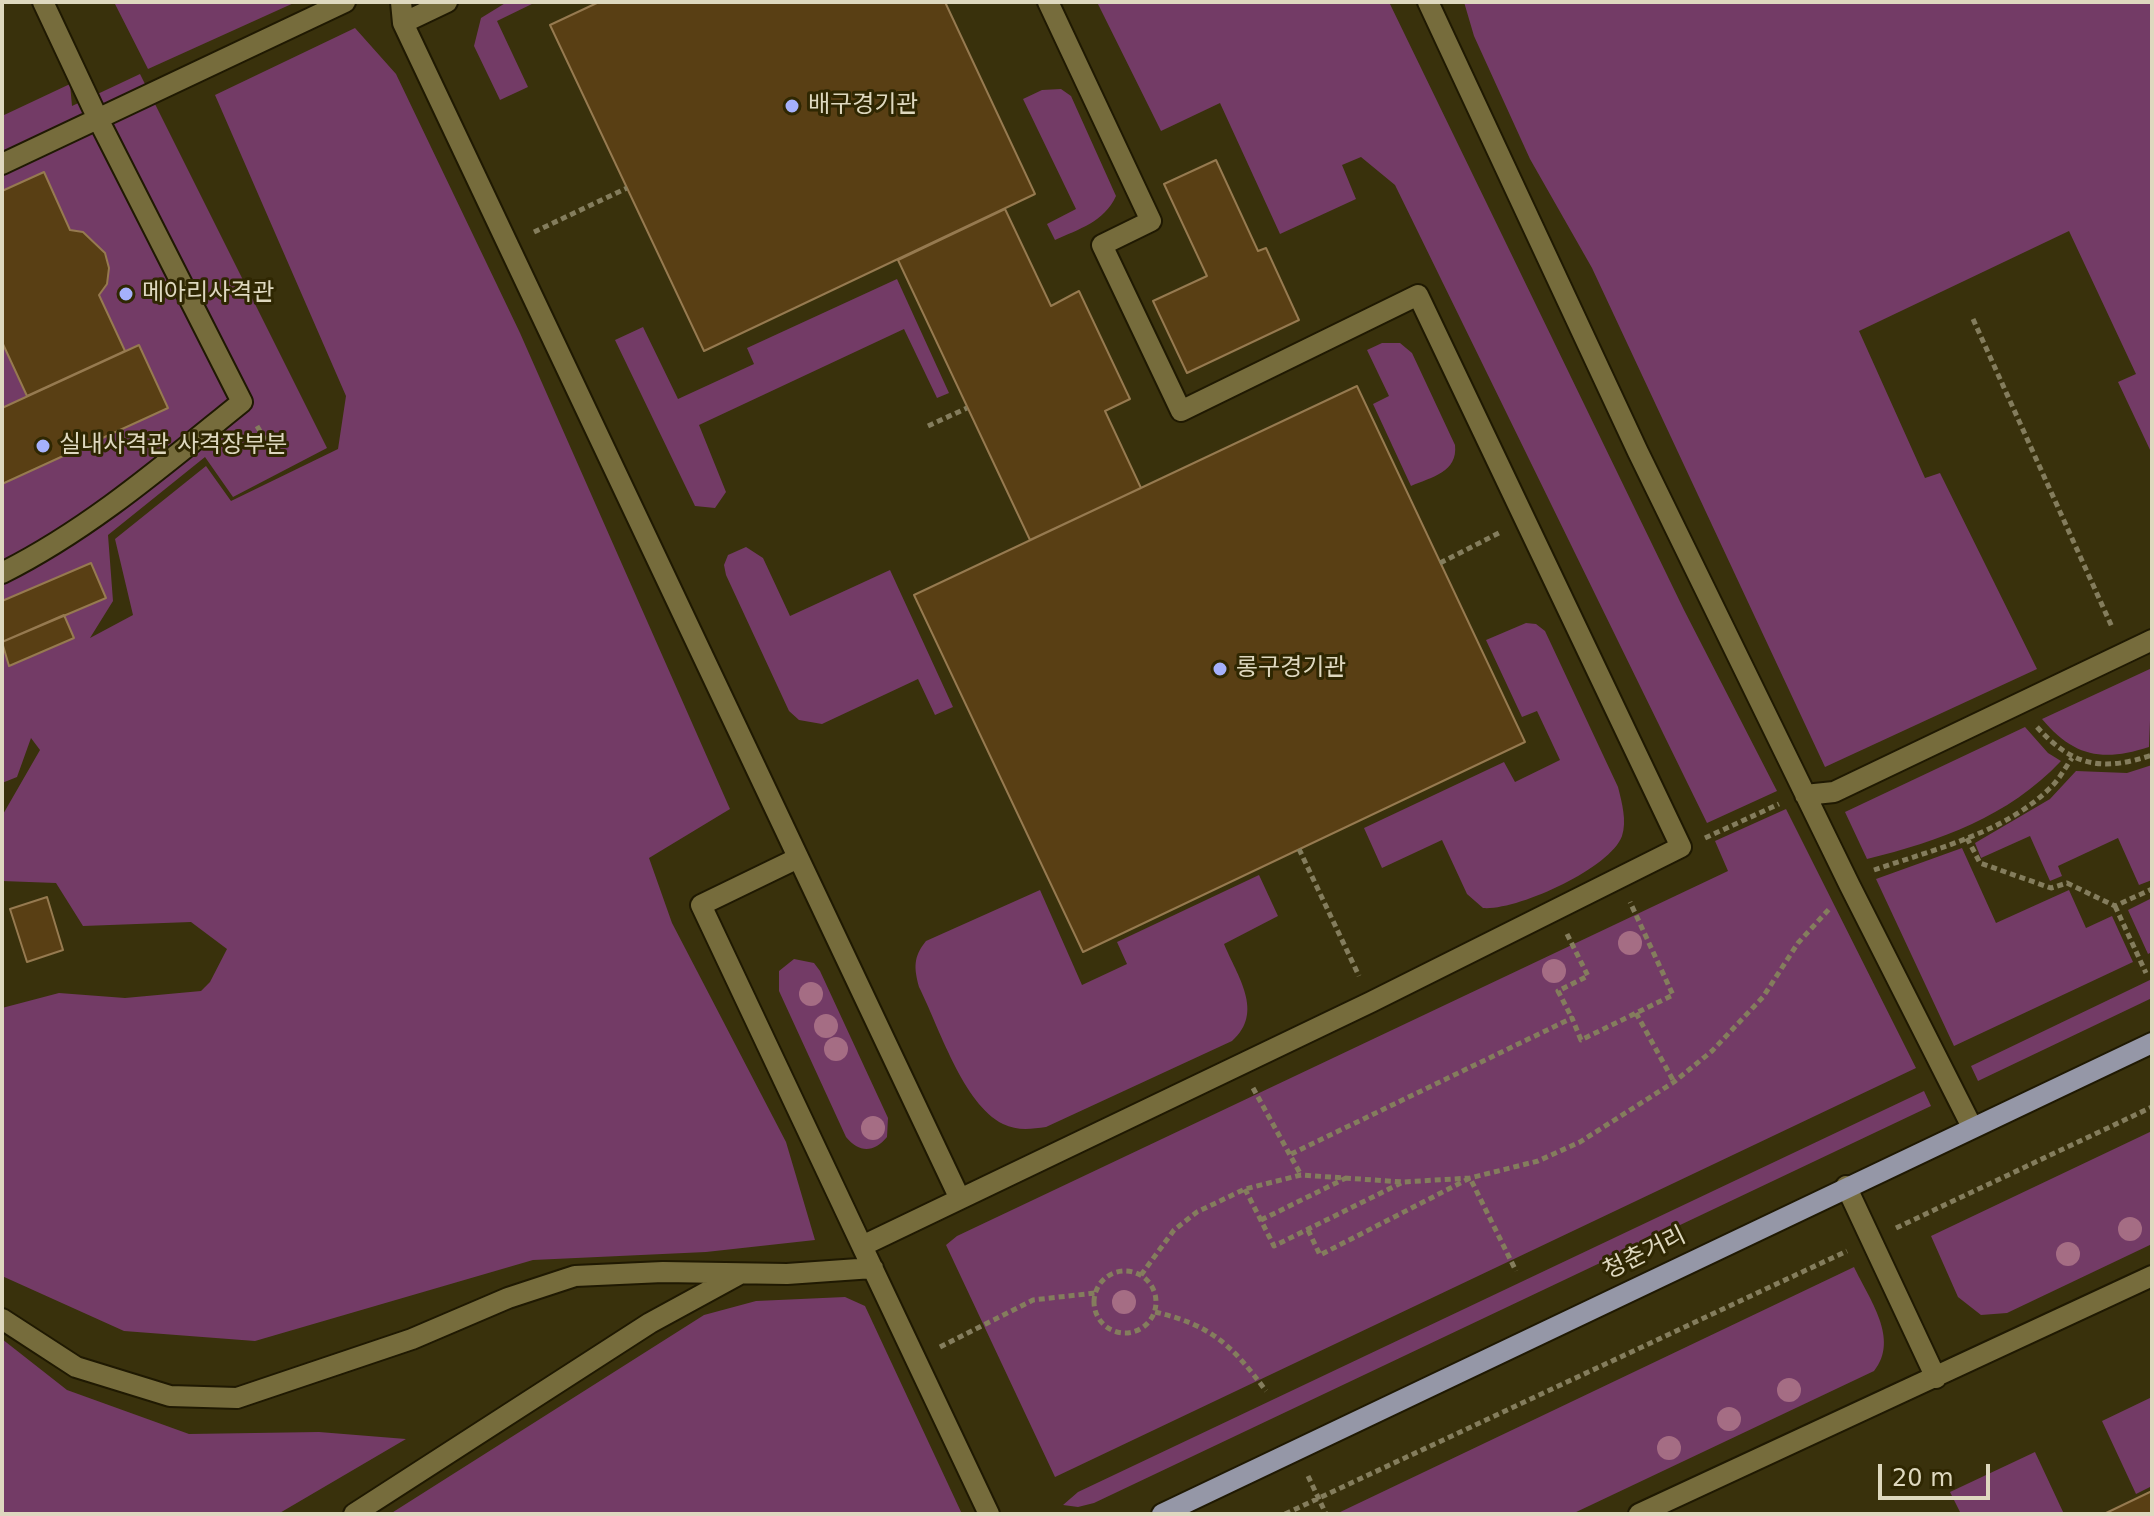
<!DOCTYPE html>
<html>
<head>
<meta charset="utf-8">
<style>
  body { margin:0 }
  #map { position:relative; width:2154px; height:1516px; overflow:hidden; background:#39310c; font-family:"DejaVu Sans",sans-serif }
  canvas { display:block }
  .frame { position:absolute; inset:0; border:4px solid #ded8bf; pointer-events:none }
  .scale { position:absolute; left:1878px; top:1464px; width:112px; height:36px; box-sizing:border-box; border:4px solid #ded8bf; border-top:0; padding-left:10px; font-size:24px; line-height:28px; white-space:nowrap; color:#ded8bf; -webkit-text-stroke:6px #2f2702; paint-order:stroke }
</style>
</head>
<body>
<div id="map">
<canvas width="2154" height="1516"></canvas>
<div class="frame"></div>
<div class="scale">20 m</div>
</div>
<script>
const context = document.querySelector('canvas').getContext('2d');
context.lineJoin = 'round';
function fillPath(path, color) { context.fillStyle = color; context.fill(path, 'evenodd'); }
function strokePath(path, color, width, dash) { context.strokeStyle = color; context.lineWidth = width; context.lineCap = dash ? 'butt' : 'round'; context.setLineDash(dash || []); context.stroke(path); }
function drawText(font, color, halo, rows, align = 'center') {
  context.font = font + ' "DejaVu Sans","Noto Sans KR",sans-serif'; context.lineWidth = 6; context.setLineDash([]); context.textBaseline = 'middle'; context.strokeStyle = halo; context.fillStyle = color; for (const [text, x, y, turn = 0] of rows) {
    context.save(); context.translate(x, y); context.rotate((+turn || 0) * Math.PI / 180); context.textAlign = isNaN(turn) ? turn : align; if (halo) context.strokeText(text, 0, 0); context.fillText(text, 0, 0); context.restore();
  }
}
const green = new Path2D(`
  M114,2H296L148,69Z
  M507,2H536L497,21L528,87L500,100L474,46L481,18Z
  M1097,2H1389L1684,610L1777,791L1707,823L1395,185L1361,157L1342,165L1356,199L1280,234L1220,103L1161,131Z
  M1464,2H2152V454L2118,382L2136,374L2069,231L1859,331L1925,478L1940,473L2037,669L1825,767L1592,268L1530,159L1474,36Z
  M355,28L396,74L520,333L730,809L649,858L672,923L786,1142L815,1240L706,1252L533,1260L255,1341L124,1331L2,1276V1008L59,993L125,998L201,991L210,982L227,949L191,922L83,926L56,883L2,881V816L40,750L31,738L17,777L2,783V116L70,84L72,106L140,74L327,448L233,497L205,457L108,535L113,601L90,638L133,615L115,539L206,466L231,501L338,449L346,396L215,95Z
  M1061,89L1071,96L1116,196C1104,222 1079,229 1055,240L1047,224L1076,209L1023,99L1042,90Z
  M897,279L949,393L937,398L904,329L699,425L726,492L715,508L695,506L615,340L643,327L678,399L754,364L747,348Z
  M1382,343H1400L1412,353L1455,445C1458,472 1432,477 1411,486L1373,404L1389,396L1367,350Z
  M746,547L763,558L790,616L890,570L953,707L935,715L918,679L822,724L799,720L789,711L726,575L724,565L728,555Z
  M1526,623L1536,624L1545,631L1618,787C1622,803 1627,821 1622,836C1610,869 1516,911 1483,908L1467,894L1442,840L1382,868L1364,828L1504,762L1515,782L1560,760L1537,711L1522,717L1486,640Z
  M2152,668L2149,747C2103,762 2074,757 2042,719Z
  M2025,727L2048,753L2061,761C2008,817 1940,841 1867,859L1845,812Z
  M2152,765V880L2139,885L2118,838L2058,866L2062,876L2050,881L2030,836L1981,858L1975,843L2050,799L2076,771L2127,773Z
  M1786,809L1916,1068L1055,1477L946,1245L957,1236L1728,871L1715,841Z
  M1962,848L1996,923L2069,890L2086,928L2112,916L2133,962L1954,1046L1876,879Z
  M1259,875L1278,916L1224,944C1237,976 1265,1012 1232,1041L1046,1127C1031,1129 1017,1131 1003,1124C963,1104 939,1027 919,987C914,968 913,957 926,941L1040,890L1082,985L1127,964L1117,942Z
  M2152,898V952L2148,954L2128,910Z
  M794,959L814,963L820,971L888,1118L887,1137C874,1153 859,1153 846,1137L779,991V971Z
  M2152,979V998L1978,1081L1971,1066Z
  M1924,1091L1931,1106L1094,1503L1078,1507L1063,1505L1078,1492Z
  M2152,1131V1244L2007,1313L1981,1315L1958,1297L1931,1236Z
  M1854,1267C1869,1299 1900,1339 1874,1371L1572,1514H1336Z
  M845,1297L865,1306L962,1514H390L704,1315L756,1301Z
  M2,1339L67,1390L189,1434L319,1432L406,1439L278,1514H2Z
  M2152,1397V1486L2136,1494L2102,1421Z
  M2035,1452L2064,1514H1961L1950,1492Z`);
const building = new Path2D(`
  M599,2H945L1035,194L704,351L550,25Z
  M1216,160L1258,251L1266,248L1299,320L1187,373L1153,301L1207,276L1164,184Z
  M44,172L70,230L83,232L105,253L109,268L107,284L99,295L125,351L27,396L2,342V191Z
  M1005,209L1051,306L1079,291L1130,399L1105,411L1141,488L1030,540L898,260Z
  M139,345L168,408L2,484V408Z
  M1357,386L1525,742L1083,952L914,595Z
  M91,563L106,598L2,642V601Z
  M64,615L74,638L9,666L2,642Z
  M47,897L63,950L27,962L10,909Z
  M2152,1491V1514H2104Z`);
const path = new Path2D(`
  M534,232L627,188
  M1973,319L2112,627
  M257,426L273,453
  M928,426L967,408
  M1440,563L1499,533
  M2037,727C2072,766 2102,772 2152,755
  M1705,838L1779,804
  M1967,838L1980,863L2051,888L2067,883L2115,906L2152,889
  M1299,849L1359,976
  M1874,870C1932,850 2005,833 2050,788C2059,780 2065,768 2072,758
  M2115,906L2146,973
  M1567,934L1588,976L1558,991L1572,1018
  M1636,1013L1674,1082
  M1253,1088L1301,1175
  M1291,1154L1572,1018L1581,1040L1673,995L1630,902
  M1245,1189L1274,1246L1401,1183
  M1261,1220L1346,1178
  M1896,1228L2152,1107
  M1308,1230L1320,1255L1470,1178L1516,1271
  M1094 1302a31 31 0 1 1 62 0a31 31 0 1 1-62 0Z
  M1141,1275L1174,1230L1197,1212L1245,1189L1301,1175L1403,1182L1470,1178L1538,1161L1580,1142L1674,1082L1712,1051L1763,997L1798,943L1831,907
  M1155,1312C1211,1325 1232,1345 1266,1391
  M940,1347L1033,1300L1095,1293
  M1308,1476L1326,1514
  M1285,1514L1847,1251`);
const minor = new Path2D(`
  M401,2L403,23
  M447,2L403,23L960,1199
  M1428,2L1638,452L1850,886L1972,1127
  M2,164L345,2
  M2,573C90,529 165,464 242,402L98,119L43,2
  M1805,795L1834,792L2152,640
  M798,858L701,905L862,1246
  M1846,1186L1936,1378
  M2,1319L76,1367L170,1396L237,1398L412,1339L508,1298L575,1276L663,1272L787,1274L873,1268
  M354,1514L650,1323L738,1275
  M989,1514L862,1246L1371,1002L1681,847L1418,295L1181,411L1102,245L1151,221L1048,2
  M1639,1514L2152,1276`);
const major = new Path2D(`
  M1162,1514L2152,1043`);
const trees = [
  [1630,943],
  [1554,971],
  [811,994],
  [826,1026],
  [836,1049],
  [873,1128],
  [2130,1229],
  [2068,1254],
  [1124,1302],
  [1789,1390],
  [1729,1419],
  [1669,1448]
];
const markers = [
  [792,106,8,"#a5b1fc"],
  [126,294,8,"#a5b1fc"],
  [43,446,8,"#a5b1fc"],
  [1220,669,8,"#a5b1fc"]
];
const poiNames = [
  ["배구경기관",808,106],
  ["메아리사격관",142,294],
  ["실내사격관 사격장부분",59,446],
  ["롱구경기관",1236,669]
];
const streetNames = [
  ["청춘거리",1645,1254,-26]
];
fillPath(green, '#733b66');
fillPath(building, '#593f14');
strokePath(building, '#967a50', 2);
strokePath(minor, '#1f1902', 24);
strokePath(major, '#1f1902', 24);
strokePath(path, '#847d5d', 5, [6, 4]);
strokePath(minor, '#766c3c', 20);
strokePath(major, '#9597a7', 20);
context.fillStyle = '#a56d84';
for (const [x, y] of trees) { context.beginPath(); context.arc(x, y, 12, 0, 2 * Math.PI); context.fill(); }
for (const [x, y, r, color] of markers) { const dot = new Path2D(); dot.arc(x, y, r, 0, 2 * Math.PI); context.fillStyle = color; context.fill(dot); strokePath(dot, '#2f2702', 3); }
drawText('24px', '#ded8bf', '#2f2702', poiNames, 'left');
drawText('24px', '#ded8bf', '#2f2702', streetNames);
</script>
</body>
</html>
